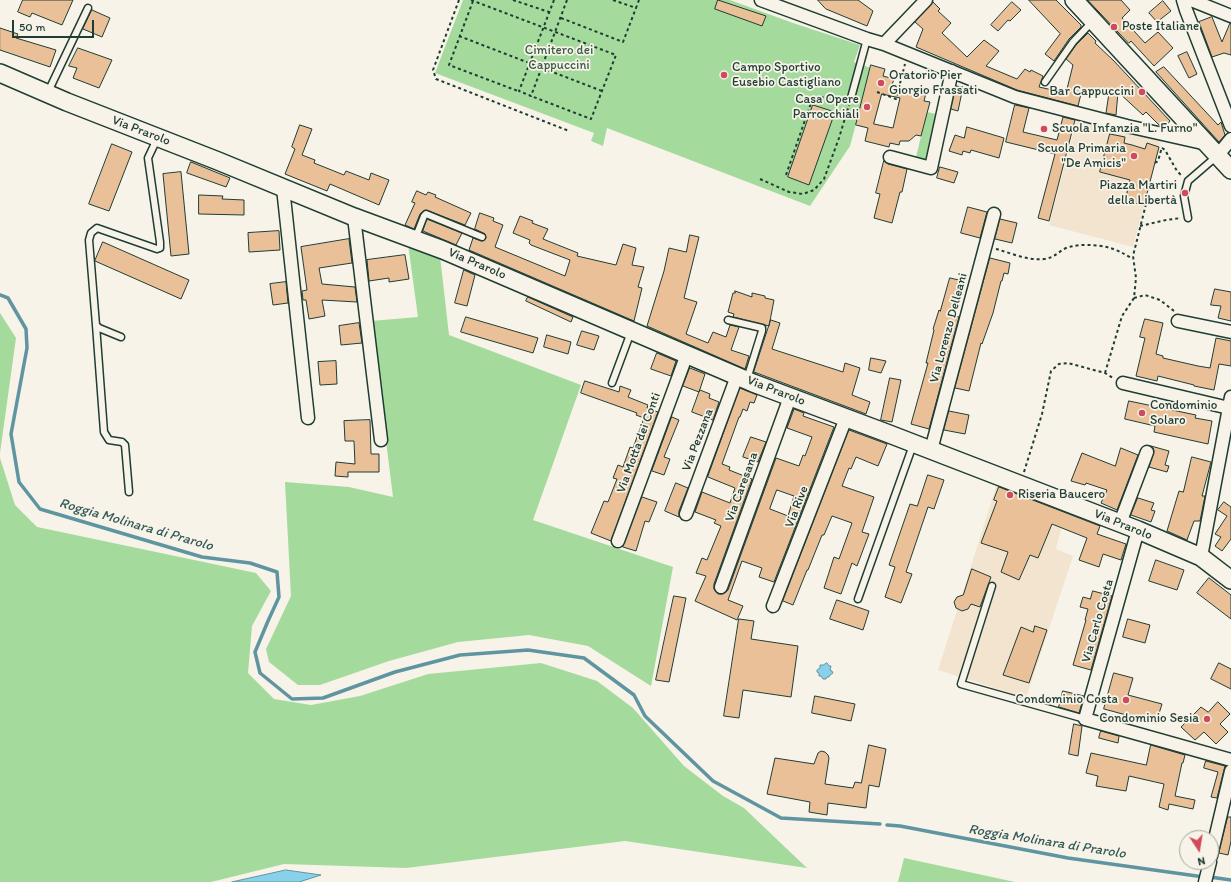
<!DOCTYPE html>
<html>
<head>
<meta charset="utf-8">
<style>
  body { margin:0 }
  #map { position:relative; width:1231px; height:882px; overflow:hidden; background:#f7f3e8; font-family:Itim,sans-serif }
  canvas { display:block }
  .north { position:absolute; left:1179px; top:830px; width:40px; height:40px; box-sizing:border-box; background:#f7f3e8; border:1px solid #a1aaa0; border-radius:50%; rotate:168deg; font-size:11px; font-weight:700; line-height:16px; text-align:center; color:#1f3d34 }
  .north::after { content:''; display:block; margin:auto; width:14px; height:18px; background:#d1495b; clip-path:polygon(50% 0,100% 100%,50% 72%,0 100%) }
  .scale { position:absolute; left:12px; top:20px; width:82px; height:18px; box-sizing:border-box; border:2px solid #1f3d34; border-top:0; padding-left:5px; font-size:12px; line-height:14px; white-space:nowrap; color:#1f3d34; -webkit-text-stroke:3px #f7f3e8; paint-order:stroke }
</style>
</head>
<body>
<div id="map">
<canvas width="1231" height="882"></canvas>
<div class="north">N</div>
<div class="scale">50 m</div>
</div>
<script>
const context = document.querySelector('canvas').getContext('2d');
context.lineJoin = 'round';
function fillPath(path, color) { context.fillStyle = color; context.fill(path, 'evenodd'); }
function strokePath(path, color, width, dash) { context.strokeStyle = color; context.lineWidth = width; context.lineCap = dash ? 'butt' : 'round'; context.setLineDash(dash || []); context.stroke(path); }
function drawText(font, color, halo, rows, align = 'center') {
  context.font = font + ' Itim,sans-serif'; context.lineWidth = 3.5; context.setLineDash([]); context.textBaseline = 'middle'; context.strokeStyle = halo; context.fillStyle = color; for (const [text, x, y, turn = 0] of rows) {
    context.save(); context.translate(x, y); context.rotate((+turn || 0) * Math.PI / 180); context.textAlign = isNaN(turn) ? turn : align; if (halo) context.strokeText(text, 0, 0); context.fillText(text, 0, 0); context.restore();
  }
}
const built = new Path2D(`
  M1077,119L1161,141L1133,247L1049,225Z
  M997,484L1066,510L1056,549L1073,556L1026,698L938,670Z`);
const green = new Path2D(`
  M463,0H730L793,23L860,45L854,62L871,68L850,146L810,206L607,128L603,146L591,141L594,133L435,73Z
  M927,112L941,115L932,162L915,161Z
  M408,244L440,256L449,335L581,385L533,520L673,567L651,686L588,646L529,635L458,642L389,661L320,685H298L269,662L266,649L291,596L285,482L349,487L393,497L371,321L418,317Z
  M0,313L16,338L0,453Z
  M0,458L15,505L37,527L256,573L271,591L252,626L248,673L274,699L311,705L360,696L428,674L541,663L597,681L633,708L684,766L723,796L744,808L807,868L625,841L406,868L284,864L211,882H0Z
  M904,858L1015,882H898Z`);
const water = new Path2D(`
  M827,663L829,666H831L830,670L832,671L833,673L830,675L829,677H827L826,679H823L821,676H819V673L817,672V670L820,668V665H823Z
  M286,870L321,875L299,882H232Z`);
const stream = new Path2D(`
  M0,295L8,298L26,329L27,348L11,434L19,482L40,509L202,557L250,563L277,572L279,597L268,621L255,652L260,673L292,699L323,698L395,672L460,655L528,650L584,658L634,695L645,716L713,781L781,818L880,824
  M887,825L900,826L1068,858L1204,877
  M1210,877L1231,880`);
const building = new Path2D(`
  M23,0H73L62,25L32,13L30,17L18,12Z
  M718,0L766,16L762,26L715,9Z
  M818,0H858L873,11L867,26L826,9Z
  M1029,0H1056L1081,25V27L1069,39L1054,61L1045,54L1060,34Z
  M1088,0H1121L1130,10L1122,18L1145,43L1158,32L1173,48L1154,66L1131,41L1129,43Z
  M1163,1L1171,11L1157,22L1149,13Z
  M933,2L940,9L938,11L951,23L942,33L967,57L984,40L999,51L986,66L1017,79L1025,69L1030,72L1031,70L1043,76L1039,87L1066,93L1073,65L1066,59L1076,45L1088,33L1096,41L1095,43L1114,61L1170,121L1165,127L1159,125L1146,112L1143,115L1118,92L1116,115L1106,113L1109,93L1082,90L1078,106L1017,90L916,47L923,29L915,22Z
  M1012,2L1021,10L1010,21L1008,20L998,31L991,25Z
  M92,10L110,18L102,37L83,29Z
  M1212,17L1222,42L1230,23H1231V55L1224,53L1212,57L1199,22Z
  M0,28L18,34L16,38L56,50L50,67L0,50Z
  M78,48L112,60L99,88L73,78L77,68L69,66Z
  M1187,52L1197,74L1189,78L1178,56Z
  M871,65L885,69L883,76L894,79L892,85L926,93L924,101L930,102L921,136L916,135L909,141H900L899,145L890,143L889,147L865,141L868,128L856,125ZM882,94L900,98L893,128L874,124Z
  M1164,67L1218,125L1221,122L1225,135L1219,142L1156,72Z
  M956,86L963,87L958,111L951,109Z
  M813,105L835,112L809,185L788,177Z
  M1015,105L1029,108L1023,132L1057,140L1063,117L1075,120L1049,221L1038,218L1055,154L1006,142Z
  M300,125L312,129L302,155L315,160L314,163L344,175L346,171L369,180L371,173L389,180L379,205L330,184L327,191L285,174L295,149L292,147Z
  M967,127L1004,138L999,158L971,150L970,153L963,151L962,155L949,151L955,135L964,138Z
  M1110,134L1125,137L1124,143L1132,145L1145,149L1147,143L1159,147L1144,205L1125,201L1130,180L1100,172Z
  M112,144L132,152L109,211L89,204Z
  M884,161L888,164L907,169L902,192H900L892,223L874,218L880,194L876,193Z
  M191,162L230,178L226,187L187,173Z
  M940,167L958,172L954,183L937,178Z
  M181,172L189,254L171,256L163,174Z
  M417,191L426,195L428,192L436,195L435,197L471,213L465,225L426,210L420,214L414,229L405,225L415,203L412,202Z
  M199,195L223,196L222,199L244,200V215L199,214Z
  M968,207L987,212L980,238L961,233Z
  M480,213L494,218L493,221L503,225L495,247L565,276L570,260L531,245L529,243L530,240L513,233L520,216L533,221L532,223L548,229L543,239L578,253L577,256L616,265L623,244L636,248L632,265L644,267L638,287L642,288L634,321L469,250L473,238L482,241L486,238L485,234L475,229Z
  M427,219L462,233L456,245L423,231Z
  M1000,219L1017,223L1012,243L995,239Z
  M279,231L280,250L249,252L248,233Z
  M690,235L699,237L684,298L697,302L686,334L708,343L713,332L726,337L730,325L739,327L731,350L749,356L745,369L647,326L664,271L669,248L686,252Z
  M349,239L352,263L319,268L322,284L355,287L357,302L322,300L325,316L309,319L306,300H303L302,291L307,290L301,247Z
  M103,242L189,280L181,299L95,261Z
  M405,255L409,279L389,282V278L369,281L367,260Z
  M990,258L1010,263L1008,274L1004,273L1002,281H1001L993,313L982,344L981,343L969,391L955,388Z
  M464,270L475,275L467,306L455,303Z
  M950,278L959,280L950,314L959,317L929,429L911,424L928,363H926L934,330L933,329L939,310L940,311Z
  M286,282L288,303L273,305L270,284Z
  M1215,289L1231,292V321L1218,318L1221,306L1211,305Z
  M735,291L752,297V293L765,296V298L774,300L769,326L733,317L734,314L728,312L733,293H735Z
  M528,297L573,317L571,322L526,301Z
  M466,317L538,338L533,353L461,332Z
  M1145,319L1163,323L1156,354L1163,356V358L1198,366L1210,368L1216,338L1231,341V366L1219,364L1214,390L1194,386V385L1158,376L1157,381L1136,376L1145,338L1140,337Z
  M771,320L780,323L772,349L843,372L845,363L860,368L852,395L870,402L866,414L754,372Z
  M359,323L362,343L341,345L339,326Z
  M582,331L599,336L594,350L577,345Z
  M547,335L571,342L568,354L544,347Z
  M657,353L676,361L671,376L651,369Z
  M871,358L886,361L881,373L869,370Z
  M336,361L337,384L320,385L318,362Z
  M690,368L705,374L699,392L683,386Z
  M890,378L901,380L892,422L881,420Z
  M585,381L619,392L620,386L631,390L628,397L648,405L647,408L658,412L611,541L591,533L604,501L608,502L617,479L613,478L618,465L623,467L630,447L633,448L644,418L636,415L637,413L581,393Z
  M740,388L757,395L754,403L750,402L747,411L743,409L740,417H739L722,464L730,467L729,470L752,479L714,584V589L718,594H723L726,592L728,590L776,458L799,466L803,455L805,456L812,437L787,428L794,409L804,413L803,416L834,427L774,582L759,577L762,568L742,561L728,600L743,606L737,620L695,601L706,576L696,573L702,558L707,560L721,526L714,523L716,520L695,512L702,492L730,503L735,488L708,477ZM777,490L794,496L788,516L770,509Z
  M700,390L710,394L709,398L719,402L713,420L692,412Z
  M1129,401L1196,415L1195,418L1212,421L1208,444L1154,432L1155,426L1125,419Z
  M949,411L969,415L965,434L944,430Z
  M672,417L679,420L664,457L670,459L664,475L652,471Z
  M370,420L371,454H379V472H348V477L335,476L336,462L355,464L354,441H345L344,421Z
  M849,430L887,444L878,466L856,457L851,469L849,468L842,486L874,497L862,532L869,534L857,566L852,563L841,594L824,588L834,557L839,559L852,523L832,516L824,535H822L808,570H807L793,605L783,601Z
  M751,437L766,442L758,462L743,457Z
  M1151,446L1169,451L1165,465L1169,466L1167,472L1149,467L1154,451L1153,448Z
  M1121,448L1138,455L1117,510L1101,503L1107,490L1086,483L1085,485L1071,481L1082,453L1115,466Z
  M1192,457L1211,462L1202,496H1205L1200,521H1194L1187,540L1167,531L1179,491L1183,492Z
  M928,475L944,480L934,509L928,507L906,572L912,574L901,603L885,597L895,567L889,565L910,504L917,506Z
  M676,483L688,488L679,511V517L665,511Z
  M999,487L1100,526L1097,534L1126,544L1121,560L1103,554L1099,567L1079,560L1087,538L1052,524L1038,558L1030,555L1019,580L1001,572L1008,552L981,543L997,501L994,500Z
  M642,497L657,502L649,522L645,521L636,551L623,547Z
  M1138,498L1154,503L1151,510L1155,511L1151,522L1131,515Z
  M1224,502L1231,507V539L1222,551L1215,546L1221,537L1215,534L1227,516L1218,510Z
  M1156,560L1184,570L1177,590L1149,581Z
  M972,569L991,577L980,607L971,604L968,609L962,611L956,608L954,602L957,597L963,595Z
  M1209,578L1231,595V619L1197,593Z
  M1093,591L1112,596L1091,670L1073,665L1086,620H1085L1088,609L1080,607L1083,597L1090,599Z
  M674,596L686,598L669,682L656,680Z
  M837,600L869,611L863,630L830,619Z
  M739,619L754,621L751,639L798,646L791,697L743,690L739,718L724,716Z
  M1128,619L1150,625L1145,643L1123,637Z
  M1035,626L1047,630L1029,683L1003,675L1021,627L1033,632Z
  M1219,663L1231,669V689L1211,679Z
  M1114,673L1133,678L1128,695L1162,704L1156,723L1104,709Z
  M1063,691L1084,696L1079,713L1059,707Z
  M815,696L855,704L851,721L812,713Z
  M1218,702L1230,714L1220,724L1228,732L1216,744L1204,732L1195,740L1181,727L1201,707L1208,712Z
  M1074,724L1082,726L1078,756L1069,754Z
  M1101,731L1119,736L1118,743L1099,738Z
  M869,745L886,749L879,787L869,785L866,808L828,803L827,815L809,812L810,802L767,794L775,758L814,764L818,753L821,751L825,752L828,755L829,758L825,784L853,788L855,782L861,783Z
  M1151,745L1185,755L1183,763H1182L1175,796L1195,800L1193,809L1169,804L1168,810L1159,807L1164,784L1129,776L1126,791L1096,786L1098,776L1086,773L1091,753L1146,765Z
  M1206,761L1225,766L1217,798L1211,797L1218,772L1204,768Z
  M1228,817H1231V841L1228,855L1219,853Z`);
const path = new Path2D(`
  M459,0L433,70L436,79L569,131
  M471,0L616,55L591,119L531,96
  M513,0L549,12
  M554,0L519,91L531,96L567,0
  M613,0L636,8L639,0
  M473,1L449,65L518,91
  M561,18L623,42L636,8
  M459,36L602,91
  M877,92L896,99L905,64
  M1162,148L1165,150L1177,171L1182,176
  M1155,163L1158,161L1162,147
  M786,175L813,97L843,98
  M760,179L789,192L803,194L814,190L824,179L839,138L849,105
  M1140,226L1166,220L1181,218
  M996,249C1011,253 1028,261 1044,259C1054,258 1058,252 1066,248C1072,246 1078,245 1084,245C1105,245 1115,248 1133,259
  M1134,298L1145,295L1160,300L1174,311
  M1105,373L1122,316L1134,298L1136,278L1133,256L1147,200
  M1024,472L1042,414L1051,371L1059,364L1068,363L1105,373L1113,378`);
const lane = new Path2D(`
  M1045,82L1073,42L1092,22
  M48,92L88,8
  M851,98L867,39
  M1188,218L1184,196L1188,181L1217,156
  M415,239L424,216L426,214L482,237
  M728,320L762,328V331L747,379
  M96,325L104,432L109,440L122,442L125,445L129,492
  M121,337L99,328L96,325L89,240L91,233L97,228L157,249L160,248V242L148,158L157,139
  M612,383L631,332
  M992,586L961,684L1085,719
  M858,599L913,445`);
const street = new Path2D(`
  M761,0L867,39L884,44L1015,97L1127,126L1207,144
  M1183,0L1186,10L1231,126
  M1191,0L1231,16
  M884,44L926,0
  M1218,155L1231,139
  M890,157L931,168L952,71
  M283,188L308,418
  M354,217L381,440
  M1178,321L1231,332
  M1123,383L1229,408
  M931,450L994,214
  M686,514L737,376
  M1120,523L1147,452
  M1138,530L1085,719L1231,760
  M618,541L687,354
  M1201,557L1231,397
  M721,587L790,397
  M773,606L846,418
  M1211,856L1231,771
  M1205,882L1210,862`);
const secondary = new Path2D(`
  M1074,0L1231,170
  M0,73L67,102L218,161L354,217L443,250L753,383L884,432L1138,530L1201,557L1231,580`);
const markers = [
  [1114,27,4,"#d1495b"],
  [724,75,4,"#d1495b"],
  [881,83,4,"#d1495b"],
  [1142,92,4,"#d1495b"],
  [867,107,4,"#d1495b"],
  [1044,129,4,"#d1495b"],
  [1134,156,4,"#d1495b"],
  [1185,193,4,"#d1495b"],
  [1142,413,4,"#d1495b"],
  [1010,495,4,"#d1495b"],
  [1126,700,4,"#d1495b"],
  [1207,719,4,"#d1495b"]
];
const poiNames = [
  ["Poste Italiane",1122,27],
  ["Campo Sportivo",732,68],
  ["Eusebio Castigliano",732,83],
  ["Oratorio Pier",889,76],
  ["Giorgio Frassati",889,91],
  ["Bar Cappuccini",1134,92,"right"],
  ["Casa Opere",859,100,"right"],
  ["Parrocchiali",859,115,"right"],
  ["Scuola Infanzia \"L. Furno\"",1052,129],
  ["Scuola Primaria",1126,149,"right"],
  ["\"De Amicis\"",1126,164,"right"],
  ["Piazza Martiri",1177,186,"right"],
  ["della Libertà",1177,201,"right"],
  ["Condominio",1150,406],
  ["Solaro",1150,421],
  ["Riseria Baucero",1018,495],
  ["Condominio Costa",1118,700,"right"],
  ["Condominio Sesia",1199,719,"right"]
];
const parkNames = [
  ["Cimitero dei",559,51],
  ["Cappuccini",559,66]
];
const streetNames = [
  ["Via Prarolo",141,131,21],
  ["Via Prarolo",477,264,23],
  ["Via Lorenzo Delleani",949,328,-75],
  ["Via Prarolo",776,391,21],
  ["Via Pezzana",698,440,-69],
  ["Via Motta dei Conti",639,443,-70],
  ["Via Caresana",742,487,-70],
  ["Via Rive",797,507,-69],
  ["Via Prarolo",1123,525,22],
  ["Via Carlo Costa",1098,621,-74]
];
const waterNames = [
  ["Roggia Molinara di Prarolo",136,525,16],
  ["Roggia Molinara di Prarolo",1047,842,9]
];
fillPath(built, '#f3e4d0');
fillPath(green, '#a5da9d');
fillPath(water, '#89d0ea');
strokePath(water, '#5f95a1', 1);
strokePath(stream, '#5f95a1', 3.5);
fillPath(building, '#eac099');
strokePath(building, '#1f3d34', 1);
strokePath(lane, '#1f3d34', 9);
strokePath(street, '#1f3d34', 15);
strokePath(secondary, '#1f3d34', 20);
strokePath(path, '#1f3d34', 2, [3, 3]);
strokePath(lane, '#f7f3e8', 6);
strokePath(street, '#f7f3e8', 12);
strokePath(secondary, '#f7f3e8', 17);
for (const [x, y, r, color] of markers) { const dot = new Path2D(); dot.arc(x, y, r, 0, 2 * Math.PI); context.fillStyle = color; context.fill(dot); strokePath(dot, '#f7f3e8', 1.5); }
drawText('13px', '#1f3d34', '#f7f3e8', poiNames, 'left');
drawText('13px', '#3a5c49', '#f7f3e8', parkNames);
drawText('13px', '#1f3d34', '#f7f3e8', streetNames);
drawText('italic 14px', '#345a58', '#f7f3e8', waterNames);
</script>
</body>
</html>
